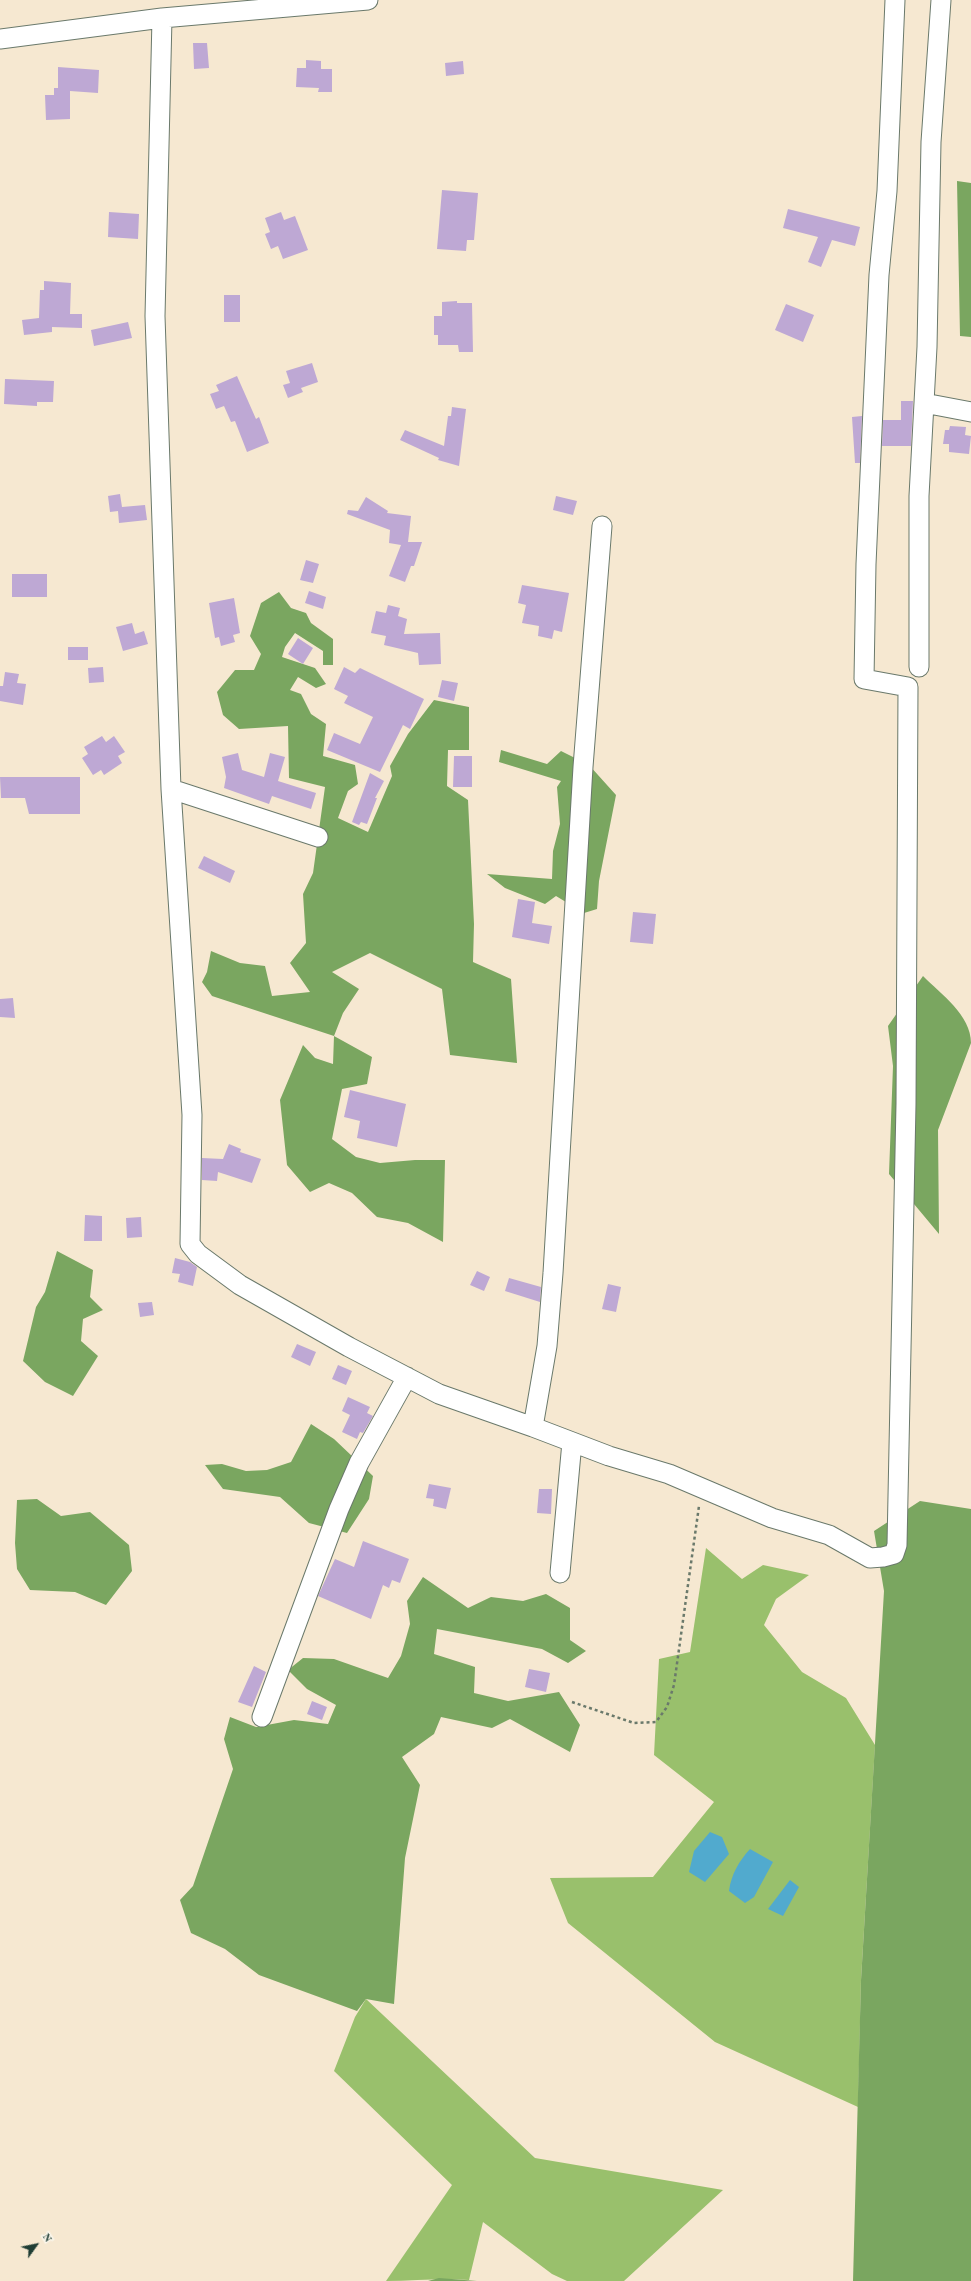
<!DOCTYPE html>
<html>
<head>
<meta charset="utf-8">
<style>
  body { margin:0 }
  #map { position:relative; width:971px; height:2281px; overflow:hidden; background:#f6e8d1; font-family:"Old Standard TT",serif }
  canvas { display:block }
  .north { position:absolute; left:16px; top:2225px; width:40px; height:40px; -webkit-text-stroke:3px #fbf7ec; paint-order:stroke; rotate:57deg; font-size:11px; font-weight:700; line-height:16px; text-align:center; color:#1f3d34 }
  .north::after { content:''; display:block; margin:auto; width:14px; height:18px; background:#1f3d34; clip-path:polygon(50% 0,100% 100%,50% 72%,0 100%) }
</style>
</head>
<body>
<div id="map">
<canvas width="971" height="2281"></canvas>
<div class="north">N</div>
</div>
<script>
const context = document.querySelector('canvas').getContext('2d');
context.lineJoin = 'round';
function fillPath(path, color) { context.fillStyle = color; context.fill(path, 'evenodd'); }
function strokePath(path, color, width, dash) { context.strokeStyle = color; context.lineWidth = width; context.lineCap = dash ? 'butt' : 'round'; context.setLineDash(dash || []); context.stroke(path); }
const green = new Path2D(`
  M706,1548L742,1579L763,1565L809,1575L776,1599L764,1625L802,1672L846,1698L875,1745L861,1980L858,2107L715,2042L568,1923L550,1878L653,1877L714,1802L654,1755L659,1659L690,1652Z
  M366,1999L535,2158L723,2190L624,2281H567L552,2274L483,2222L469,2280C441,2278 414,2281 386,2281L452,2185L334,2071L355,2017Z`);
const forest = new Path2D(`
  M957,181L971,183V337L960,336Z
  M279,592L291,608L306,613L311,623L333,639V665H323V651L295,633L285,647L282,657L315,668L326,684L316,688L298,677L290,690L301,694L311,714L326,724L323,756L355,765L358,784L348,791L338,818L368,832L392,776L390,766L408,734L434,700L469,707V750H448L447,786L468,800L474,924L473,962L511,979L517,1063L450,1055L442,989L370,953L332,972L359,989L343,1013L334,1036L372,1057L367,1084L342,1089L332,1139L356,1157L380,1163L415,1160H445L443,1242L408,1223L377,1217L352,1193L329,1183L310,1192L287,1165L280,1100L303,1045L315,1058L333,1064L334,1036L212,996L202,982L207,972L211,951L240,963L265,966L272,996L310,992L290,963L306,943L303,894L313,873L325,787L289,778L288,726L239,729L223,715L217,692L235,670H254L261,654L250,636L261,603Z
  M501,750L547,764L561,751L589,765L616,795L599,881L597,909L584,913L556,896L545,904L505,888L487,874L552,879L553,851L560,824L557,787L561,781L499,762Z
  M923,976C941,994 971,1015 971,1043L938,1130L939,1234L889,1174L893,1066L888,1026Z
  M57,1251L93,1270L90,1297L103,1310L83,1319L81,1341L98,1356L73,1396L45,1382L23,1361L36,1307L45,1292Z
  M311,1424L334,1439L373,1476L369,1499L347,1533L309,1523L280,1497L223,1489L205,1465L222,1464L246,1471L267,1470L291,1462Z
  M37,1499L61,1516L90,1512L129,1545L132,1571L106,1605L75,1592L30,1590L17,1569L15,1543L17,1500Z
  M920,1501L971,1509V2281H853L861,1980L884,1591L874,1531Z
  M423,1577L468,1608L491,1597L523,1601L546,1594L570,1608V1640L586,1651L568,1663L542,1649L437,1629L434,1654L475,1667L474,1693L508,1701L559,1692L580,1725L570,1752L510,1719L492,1728L441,1717L434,1734L402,1757L420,1785L405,1858L394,2004L366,1999L357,2011L259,1975L225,1949L191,1933L180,1900L193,1886L233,1769L224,1739L230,1717L256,1727L294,1720L328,1724L336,1705L307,1689L288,1670L303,1658L334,1659L388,1678L401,1656L410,1624L407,1601Z
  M439,2278L477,2281H428Z`);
const water = new Path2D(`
  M710,1832L722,1837L729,1854L705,1882L689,1872L694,1851Z
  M750,1849L773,1862L754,1897L745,1903L729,1891C731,1875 739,1861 750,1849Z
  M790,1880L799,1887L783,1916L768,1909Z`);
const building = new Path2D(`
  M193,43H207L209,68L194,69Z
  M306,60L321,61V69H332V92H318L319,88L296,87L297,68H306Z
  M463,61L464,74L446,76L445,63Z
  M58,67L99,70L98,93L70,91V119L46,120L45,95H54V88H58Z
  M442,190L478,193L474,240H467L466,251L437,249Z
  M788,209L860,227L855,246L832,240L821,267L808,262L818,237L783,228Z
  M109,212L139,214L138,239L108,237Z
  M281,212L284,220L295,216L308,250L283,259L278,246L271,249L265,234L270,232L265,218Z
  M44,281L71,283L70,314H82V328L52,327V332L24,335L22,320L39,318L40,290H44Z
  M224,295H240V322H224Z
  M457,301V303H472L473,352H459L458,345H438V335H434V316H442V302Z
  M786,304L814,315L803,342L775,330Z
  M128,322L132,338L94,346L91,330Z
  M312,363L318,382L301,388L303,392L288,398L283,385L290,383L286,371Z
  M237,376L256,419L259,417L269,443L247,452L235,421L231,422L224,406L216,409L210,394L219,391L216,385Z
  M5,379L54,381L53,402H37V406L4,404Z
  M901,401H913L911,446H882L883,420H901Z
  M452,407L466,409L459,466L438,460L439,458L400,440L405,430L444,446L448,416H451Z
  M862,416L860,463H855L852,417Z
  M950,426L966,427L965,435L971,436L969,454L949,452V444H943L945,430H949Z
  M120,494L122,507L145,505L147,520L119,523L118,511L110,512L108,496Z
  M556,496L577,501L573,515L553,510Z
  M366,497L388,511L387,513L411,516L408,542H422L414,566H411L405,582L389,576L401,545L389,543L390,530L347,514L348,510L358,511Z
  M306,560L319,564L313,583L300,580Z
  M12,574H47V597H12Z
  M522,585L569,593L562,632L554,630L552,639L538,636L539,626L522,623L526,605L518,603Z
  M309,591L326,597L323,609L305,603Z
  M234,598L240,633L233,635L235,642L221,646L219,637L215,638L209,603Z
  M388,605L400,608L398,616L407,619L404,634L440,633L441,664L419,665L418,653L384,645L386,636L371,633L376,611L386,613Z
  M132,623L135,634L144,631L148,644L123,651L116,627Z
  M298,638L313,648L303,664L288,654Z
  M68,647H88V660H68Z
  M103,667L104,682L89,683L88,668Z
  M344,667L355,673L360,668L424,699L410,729L403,725L380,772L327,750L334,733L360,744L373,717L344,703L348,696L334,689Z
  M5,672L19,674L17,683L26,684L23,705L0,701V686H3Z
  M442,680L458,683L454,701L438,697Z
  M102,736L106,742L114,736L125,752L118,756L122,763L104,775L101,770L93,775L82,758L88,754L84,747Z
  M238,753L242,770L264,777L270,753L285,757L278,781L316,793L311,809L272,796L269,804L224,788L226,777L222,757Z
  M454,756H472V787H453Z
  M370,773L384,781L375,798H377L367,824L361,822L359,825L352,822Z
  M0,777H80V814H29L25,798H1Z
  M204,856L235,871L230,883L198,868Z
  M518,899L535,902L532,923L552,926L549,944L512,937Z
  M633,912L656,914L653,944L630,942Z
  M13,998L15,1018L0,1017V999Z
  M350,1090L406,1104L397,1147L357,1138L360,1121L344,1117Z
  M229,1144L241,1149L240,1152L261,1159L252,1183L218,1172L217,1181L202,1180V1158L223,1159Z
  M85,1215L102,1216V1241H84Z
  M141,1217L142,1237L127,1238L126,1218Z
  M175,1258L190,1262L197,1267L193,1286L178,1282L180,1274L172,1273Z
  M477,1271L490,1277L484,1291L470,1285Z
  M509,1278L541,1287L540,1302L505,1291Z
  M608,1284L621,1287L616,1312L602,1309Z
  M152,1302L154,1315L140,1317L138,1303Z
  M297,1344L316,1352L310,1366L291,1357Z
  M338,1365L352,1371L346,1385L332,1379Z
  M348,1397L370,1407L367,1413L373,1416L363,1433L360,1432L357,1439L342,1432L350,1415L342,1411Z
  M429,1484L451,1488L446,1509L433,1506L434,1499L426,1498Z
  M539,1489H552L551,1514L537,1513Z
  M363,1541L409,1559L400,1583L392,1580L389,1588L383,1585L371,1619L318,1596L335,1559L354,1567Z
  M254,1666L266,1672L252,1707L238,1702Z
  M529,1669L550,1673L546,1692L525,1687Z
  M312,1701L327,1707L322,1720L307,1714Z`);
const path = new Path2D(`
  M572,1702L634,1723L656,1722L667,1707L674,1685L699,1506`);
const minor = new Path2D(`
  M162,18L155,316L171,789L192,1115L190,1244L198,1254L240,1285L349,1347L439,1394L533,1427L609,1456L669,1474L772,1518L829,1535L870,1558L883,1557L894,1554L897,1545L906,1104L908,687L864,679L866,564L879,275L887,191L895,0
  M0,39L162,18L368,0
  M924,403L971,412
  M919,667V496L927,347L931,142L941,0
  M171,789L318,837
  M533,1427L547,1346L553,1273L583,767L602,526
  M560,1573L572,1442
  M262,1717L339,1509L359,1463L407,1377`);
fillPath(green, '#99c06c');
fillPath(forest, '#7aa660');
fillPath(water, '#51aace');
fillPath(building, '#bea8d4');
strokePath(minor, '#6a796b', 21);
strokePath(path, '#6a796b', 2.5, [3, 3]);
strokePath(minor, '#fff', 19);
</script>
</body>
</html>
